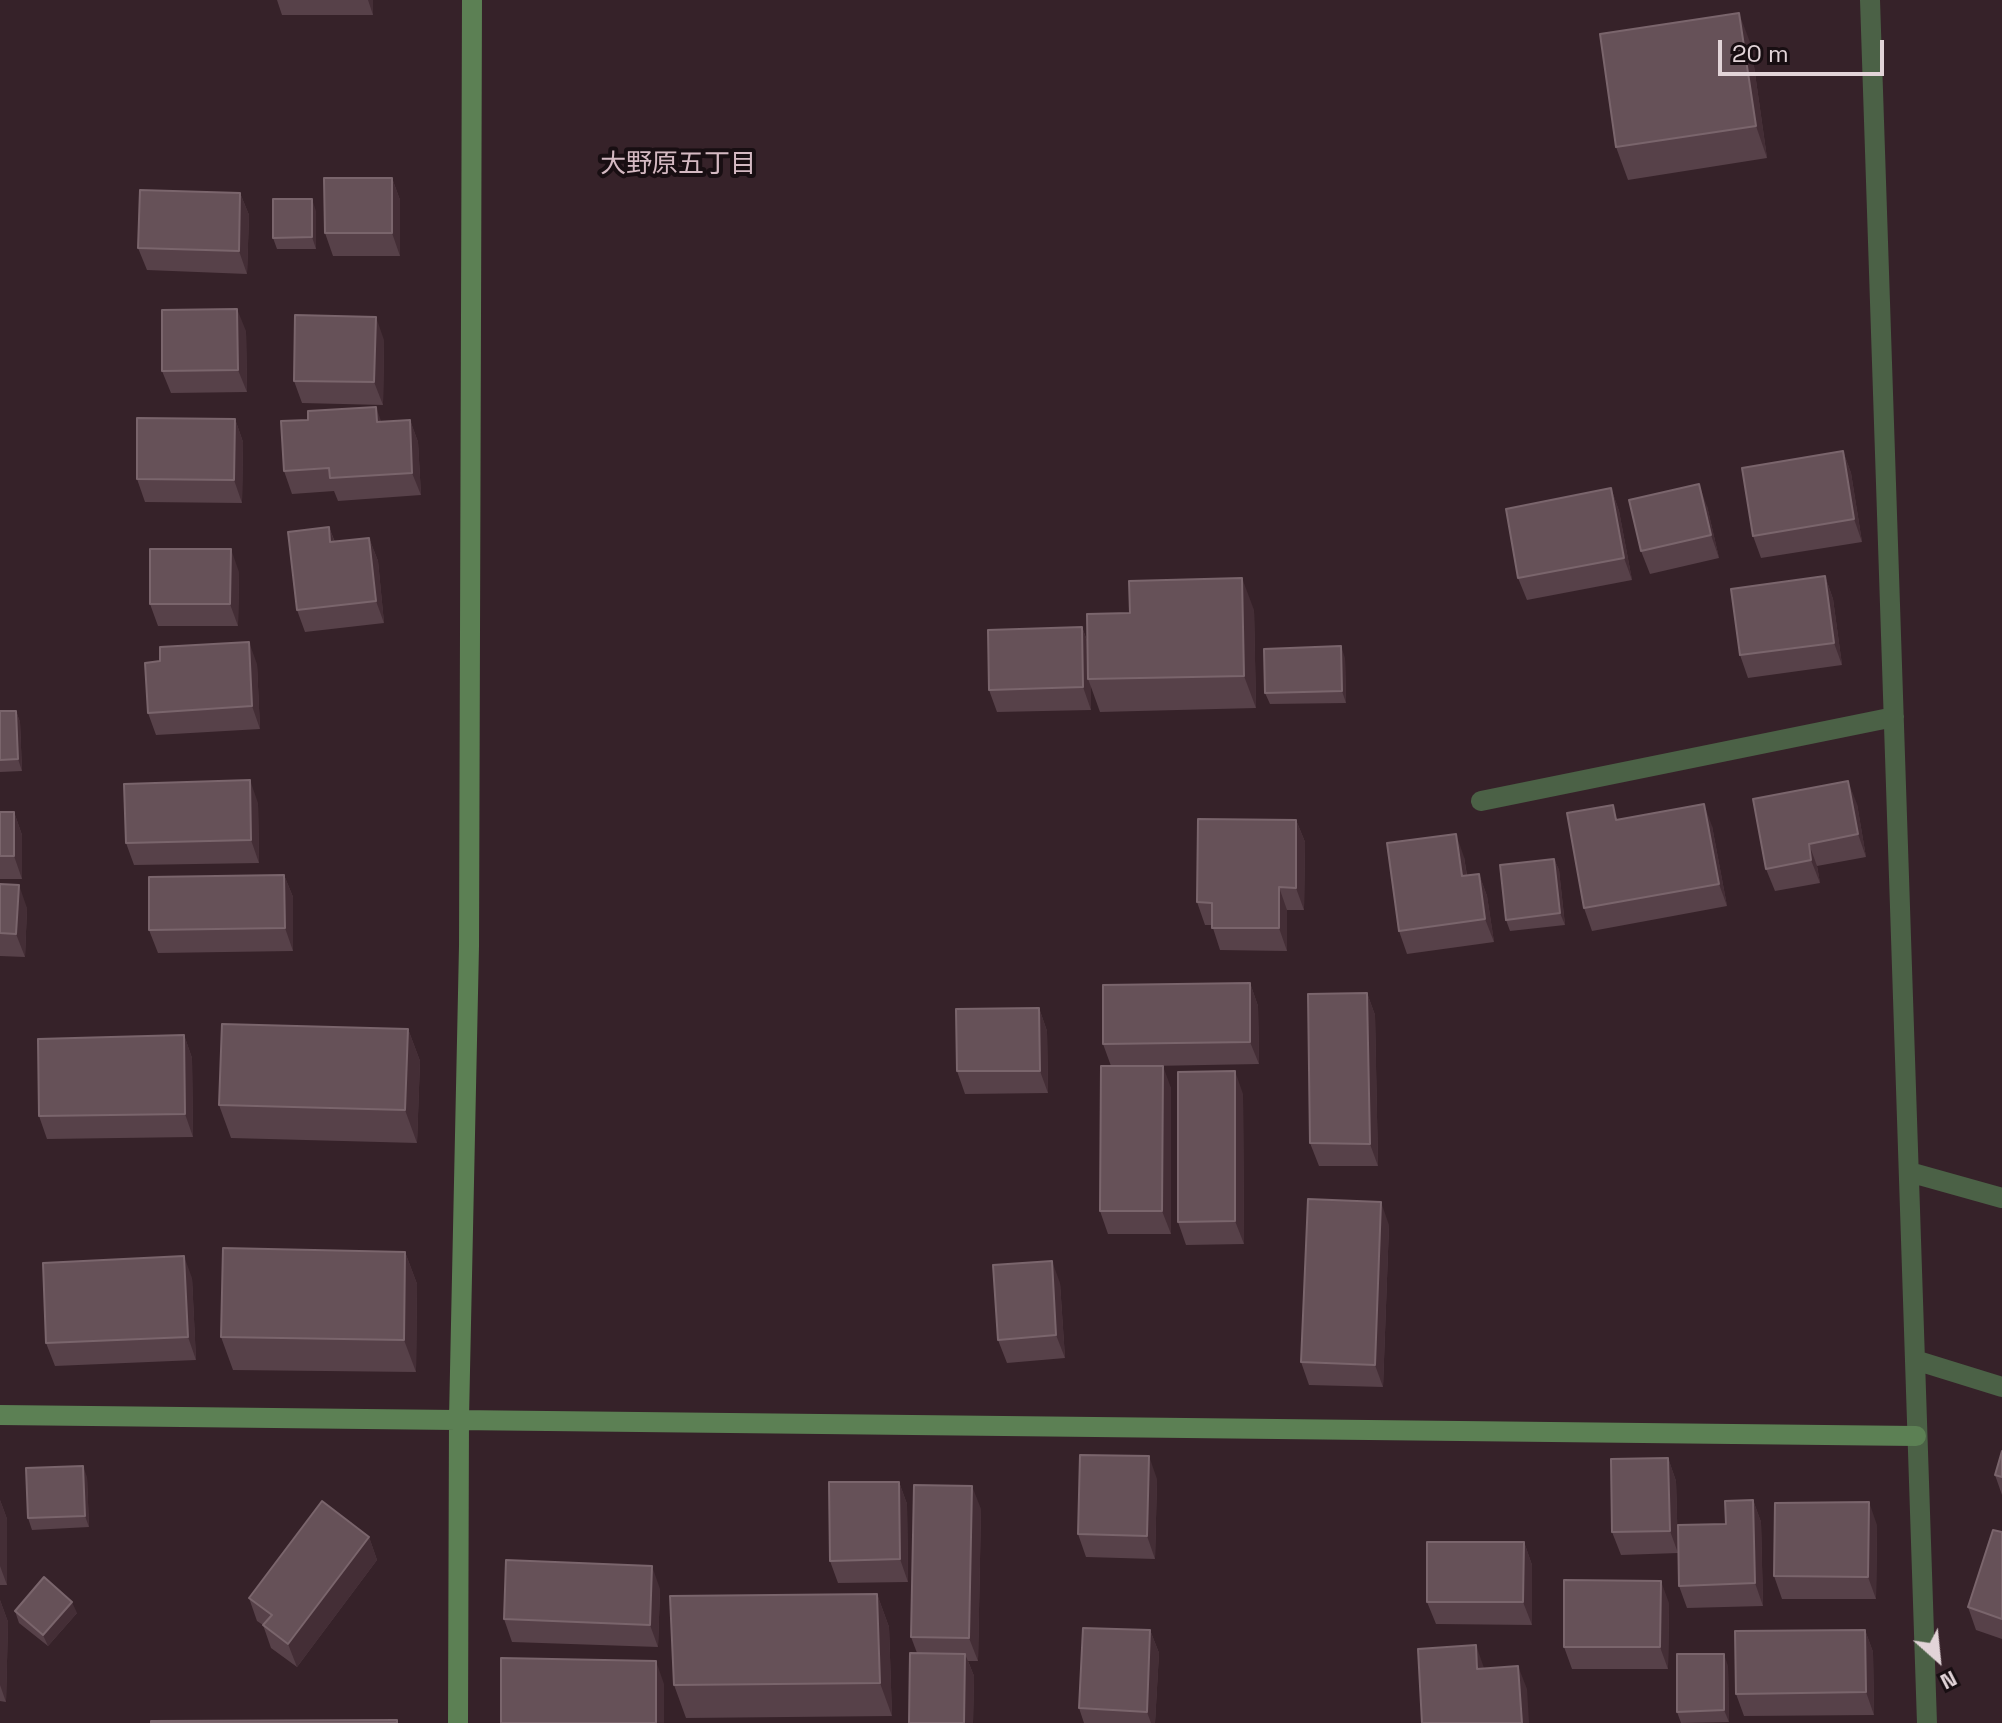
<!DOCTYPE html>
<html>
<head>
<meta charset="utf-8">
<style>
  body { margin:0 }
  #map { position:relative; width:2002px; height:1723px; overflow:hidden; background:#362229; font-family:"Space Grotesk",sans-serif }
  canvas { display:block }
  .north { position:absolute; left:1898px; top:1619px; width:80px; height:80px; -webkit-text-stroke:6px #180e12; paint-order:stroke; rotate:153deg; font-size:22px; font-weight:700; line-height:32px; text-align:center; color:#e2d4d8 }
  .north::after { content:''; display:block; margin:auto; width:28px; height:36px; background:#e2d4d8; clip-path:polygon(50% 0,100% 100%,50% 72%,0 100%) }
  .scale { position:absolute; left:1718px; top:40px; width:166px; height:36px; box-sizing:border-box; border:4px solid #e2d4d8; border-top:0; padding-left:10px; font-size:24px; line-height:28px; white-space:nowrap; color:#e2d4d8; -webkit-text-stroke:6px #180e12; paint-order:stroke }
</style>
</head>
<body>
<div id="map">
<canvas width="2002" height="1723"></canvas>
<div class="north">N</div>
<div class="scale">20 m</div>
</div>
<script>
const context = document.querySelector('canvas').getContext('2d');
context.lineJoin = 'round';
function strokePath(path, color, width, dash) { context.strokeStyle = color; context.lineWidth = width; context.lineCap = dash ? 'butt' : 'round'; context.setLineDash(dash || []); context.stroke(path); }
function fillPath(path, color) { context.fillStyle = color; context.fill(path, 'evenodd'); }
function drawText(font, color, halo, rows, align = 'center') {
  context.font = font + ' "Space Grotesk","Noto Sans JP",sans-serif'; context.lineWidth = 8; context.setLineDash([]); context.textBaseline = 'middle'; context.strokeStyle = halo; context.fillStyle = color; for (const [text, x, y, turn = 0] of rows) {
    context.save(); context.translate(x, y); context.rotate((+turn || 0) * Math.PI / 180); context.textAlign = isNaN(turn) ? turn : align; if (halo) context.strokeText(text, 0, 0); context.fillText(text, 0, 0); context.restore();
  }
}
const street = new Path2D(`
  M1870,0L1927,1723
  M1481,801L1894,717
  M1909,1172L2002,1198
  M1915,1360L2002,1387`);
const secondary = new Path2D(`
  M0,1415L1916,1436
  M458,1723L459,1418L469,946L472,0`);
const wall = new Path2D(`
  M277,0H373V15H282Z
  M1751,45L1767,158L1628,180L1616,147Z
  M392,178L400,200V256H333L325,233Z
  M240,193L249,215L247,274L147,270L138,248Z
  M316,211V249H277L273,238Z
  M246,331L247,392L171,393L162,371Z
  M384,340L383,405L302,403L294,381Z
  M235,419L243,442L242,503L145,502L137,479Z
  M410,420L418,442L421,495L338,501L334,491L292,494L284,471L382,422Z
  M1843,451L1851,473L1862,542L1761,558L1753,536Z
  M1611,488L1619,511L1632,580L1527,600L1518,578Z
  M1707,506L1719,558L1650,574L1641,551Z
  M329,527L335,542L369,538L378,561L384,623L305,632L297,610Z
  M239,572L238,626H158L150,604Z
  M1825,576L1833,599L1842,665L1748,678L1740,655Z
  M1254,610L1256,708L1100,712L1091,687V710L997,712L989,690L1082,627L1088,643Z
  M1345,658L1346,703L1270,704L1265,693Z
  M257,664L260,729L156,735L148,713Z
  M0,711H16L20,722L22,771L0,772Z
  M258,803L259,863L134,865L126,843Z
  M1857,804L1866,857L1817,866L1820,883L1775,891L1766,869Z
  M0,812H14L22,835V879H0Z
  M1618,819L1712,826L1727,906L1592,931L1584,908Z
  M1296,820L1305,842L1304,910H1287V951L1220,950L1212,925H1205L1197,902Z
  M1464,857L1467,875L1479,874L1487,896L1494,942L1407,954L1399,931Z
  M1554,859L1559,870L1565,925L1510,931L1506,920Z
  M284,875L293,897V951L158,953L149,930Z
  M0,884L27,908L25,957L0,956Z
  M1250,983L1258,1006L1259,1064L1152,1066L1171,1088V1234H1108L1100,1211L1111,1066L1103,1044Z
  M1367,993L1375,1015L1378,1166H1319L1310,1143Z
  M1039,1008L1047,1031L1048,1093L965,1094L957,1071Z
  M408,1029L420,1061L417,1143L231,1138L219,1105Z
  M184,1035L192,1058L193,1137L47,1139L39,1116Z
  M1243,1094L1244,1244L1186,1245L1178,1222Z
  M1389,1225L1383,1387L1309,1385L1301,1362Z
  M405,1252L417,1284L416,1372L233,1370L221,1337Z
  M192,1278L196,1360L55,1366L46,1343Z
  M1060,1283L1065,1358L1007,1363L998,1340Z
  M2002,1451V1495L1995,1475Z
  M1668,1458L1676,1481L1678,1553L1621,1555L1612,1532Z
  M87,1477L89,1527L32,1530L28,1518Z
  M1157,1479L1155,1559L1086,1557L1078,1534Z
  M899,1482L907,1504L908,1582L838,1583L830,1561Z
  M0,1500L7,1519V1585H0Z
  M1753,1500L1761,1522L1763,1606L1687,1608L1679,1586L1726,1524Z
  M981,1509L978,1661H968L974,1676L973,1723H909L917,1653L911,1637Z
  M1877,1525L1876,1599H1782L1774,1576Z
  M2002,1532V1639L1976,1630L1968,1607Z
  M369,1537L377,1560L297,1667L271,1648L263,1625L257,1621L249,1598Z
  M1524,1542L1532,1565V1625L1436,1624L1427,1602Z
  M660,1589L658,1647L512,1642L504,1619Z
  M877,1594L889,1627L892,1716L686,1718L674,1685Z
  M0,1600L8,1622L6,1702L0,1701Z
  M1669,1603L1668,1669H1572L1564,1647Z
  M15,1611L77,1613L48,1646L19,1623Z
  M1150,1630L1159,1653L1155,1723H1084L1079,1708Z
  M1865,1630L1873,1652L1874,1715L1744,1716L1736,1694Z
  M1728,1666L1729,1722L1681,1723L1677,1712Z`);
const shadedWall = new Path2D(`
  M368,0H373V15Z
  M1739,13L1751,45L1767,158L1756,126Z
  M392,178L400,200V256L392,233Z
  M240,193L249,215L247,274L239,251Z
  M312,199L316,211V249L312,237Z
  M237,309L246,331L247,392L238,370Z
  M376,317L384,340L383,405L374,382Z
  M376,407L384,429L377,422Z
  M235,419L243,442L242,503L234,480Z
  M410,420L418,442L421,495L412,473Z
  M1843,451L1851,473L1862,542L1854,519Z
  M1699,484L1707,506L1719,558L1711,535Z
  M1611,488L1619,511L1632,580L1624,558Z
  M329,527L337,549L330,542Z
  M369,538L378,561L384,623L376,601Z
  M231,549L239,572L238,626L230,604Z
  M1825,576L1833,599L1842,665L1834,643Z
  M1242,578L1254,610L1256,708L1244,676Z
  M1082,627L1090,650L1088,679L1091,687V710L1083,687Z
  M249,642L257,664L260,729L252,706Z
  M1341,646L1345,658L1346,703L1342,691Z
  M16,711L20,722L22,771L18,759Z
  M250,780L258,803L259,863L251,840Z
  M1848,781L1857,804L1866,857L1858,834Z
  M1704,804L1712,826L1727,906L1719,884Z
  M14,812L22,835V879L14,856Z
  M1296,820L1305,842L1304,910L1296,888Z
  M1456,834L1464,857L1470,898L1462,876Z
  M1809,844L1817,866L1820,883L1811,860Z
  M1554,859L1559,870L1565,925L1560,913Z
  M1479,874L1487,896L1494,942L1485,919Z
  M284,875L293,897V951L285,928Z
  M19,885L27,908L25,957L16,934Z
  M1279,887L1287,910V951L1279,928Z
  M1250,983L1258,1006L1259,1064L1250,1042Z
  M1367,993L1375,1015L1378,1166L1370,1144Z
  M1039,1008L1047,1031L1048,1093L1040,1071Z
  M408,1029L420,1061L417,1143L405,1110Z
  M184,1035L192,1058L193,1137L185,1114Z
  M1163,1066L1171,1088V1234L1162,1211Z
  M1235,1071L1243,1094L1244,1244L1235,1221Z
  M1381,1202L1389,1225L1383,1387L1375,1365Z
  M405,1252L417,1284L416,1372L404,1340Z
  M184,1256L192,1278L196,1360L188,1337Z
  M1052,1261L1060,1283L1065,1358L1056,1335Z
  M1149,1456L1157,1479L1155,1559L1147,1536Z
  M1668,1458L1676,1481L1678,1553L1670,1531Z
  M83,1466L87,1477L89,1527L85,1516Z
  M899,1482L907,1504L908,1582L900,1559Z
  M972,1486L981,1509L978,1661L969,1638Z
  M0,1500L7,1519V1585L0,1566Z
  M1753,1500L1761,1522L1763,1606L1755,1583Z
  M1869,1502L1877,1525L1876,1599L1868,1577Z
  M369,1537L377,1560L297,1667L288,1644Z
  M1524,1542L1532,1565V1625L1523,1602Z
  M652,1566L660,1589L658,1647L650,1625Z
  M1661,1581L1669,1603L1668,1669L1660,1647Z
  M877,1594L889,1627L892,1716L880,1683Z
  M0,1600L8,1622L6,1702L0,1685Z
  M72,1602L77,1613L48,1646L43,1635Z
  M1150,1630L1159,1653L1155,1723H1151L1147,1712Z
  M1865,1630L1873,1652L1874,1715L1866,1692Z
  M1476,1645L1484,1668L1485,1692L1477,1669Z
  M965,1654L974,1676L973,1723H964Z
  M1724,1654L1728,1666L1729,1722L1724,1710Z
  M656,1661L664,1684V1723H656Z
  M1518,1666L1527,1689L1529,1723H1522Z`);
const building = new Path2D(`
  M1739,13L1756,126L1616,147L1600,34Z
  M324,178H392V233H325Z
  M140,190L240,193L239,251L138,248Z
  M273,199H312V237L273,238Z
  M237,309L238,370L162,371V310Z
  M295,315L376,317L374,382L294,381Z
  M376,407L377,422L410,420L412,473L330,478L329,468L284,471L281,421L308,420V411Z
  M137,418L235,419L234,480L137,479Z
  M1843,451L1854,519L1753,536L1742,468Z
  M1699,484L1711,535L1641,551L1629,500Z
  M1611,488L1624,558L1518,578L1506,509Z
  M329,527L330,542L369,538L376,601L297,610L288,532Z
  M150,549H231L230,604H150Z
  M1825,576L1834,643L1740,655L1731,589Z
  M1242,578L1244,676L1088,679L1087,614L1130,613L1129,581Z
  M1082,627L1083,687L989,690L988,630Z
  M249,642L252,706L148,713L145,663L160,661V647Z
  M1341,646L1342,691L1265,693L1264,649Z
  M0,711H16L18,759L0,760Z
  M250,780L251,840L126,843L124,784Z
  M1848,781L1858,834L1809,844L1811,860L1766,869L1753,799Z
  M1704,804L1719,884L1584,908L1567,813L1613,805L1616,820Z
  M0,812H14V856H0Z
  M1198,819L1296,820V888L1279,887V928H1212V903L1197,902Z
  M1456,834L1462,876L1479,874L1485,919L1399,931L1387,843Z
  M1554,859L1560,913L1506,920L1500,865Z
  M284,875L285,928L149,930V877Z
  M0,884L19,885L16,934L0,933Z
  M1250,983V1042L1103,1044V985Z
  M1367,993L1370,1144L1310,1143L1308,994Z
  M1039,1008L1040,1071H957L956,1009Z
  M222,1024L408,1029L405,1110L219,1105Z
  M184,1035L185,1114L39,1116L38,1039Z
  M1101,1066H1163L1162,1211H1100Z
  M1235,1071V1221L1178,1222V1072Z
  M1308,1199L1381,1202L1375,1365L1301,1362Z
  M223,1248L405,1252L404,1340L221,1337Z
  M184,1256L188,1337L46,1343L43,1263Z
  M1052,1261L1056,1335L998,1340L993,1265Z
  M2002,1451V1477L1995,1475Z
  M1080,1455L1149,1456L1147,1536L1078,1534Z
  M1668,1458L1670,1531L1612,1532L1611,1459Z
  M83,1466L85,1516L28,1518L26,1468Z
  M829,1482H899L900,1559L830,1561Z
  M914,1485L972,1486L969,1638L911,1637Z
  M1753,1500L1755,1583L1679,1586L1678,1525L1726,1524L1725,1501Z
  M322,1501L369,1537L288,1644L263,1625L272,1615L249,1598Z
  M1869,1502L1868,1577L1774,1576L1775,1503Z
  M1993,1530L2002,1532V1619L1968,1607Z
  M1427,1542H1524L1523,1602H1427Z
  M506,1560L652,1566L650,1625L504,1619Z
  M44,1577L72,1602L43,1635L15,1611Z
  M1564,1580L1661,1581L1660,1647H1564Z
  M877,1594L880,1683L674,1685L670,1596Z
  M1083,1628L1150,1630L1147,1712L1079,1708Z
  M1865,1630L1866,1692L1736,1694L1735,1631Z
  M1476,1645L1477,1669L1518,1666L1522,1723H1422L1418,1649Z
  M910,1653L965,1654L964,1723H909Z
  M1677,1654H1724V1710L1677,1712Z
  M501,1658L656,1661V1723H501Z
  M397,1720V1723H151V1721Z`);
const neighbourhoodNames = [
  ["大野原五丁目",678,165]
];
strokePath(street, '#4b6146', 20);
strokePath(secondary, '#5c8054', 20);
fillPath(wall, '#574149');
fillPath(shadedWall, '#442e36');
fillPath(building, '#665158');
strokePath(building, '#7a656c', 2);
drawText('26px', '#d4b9c2', '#180e12', neighbourhoodNames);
</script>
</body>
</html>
